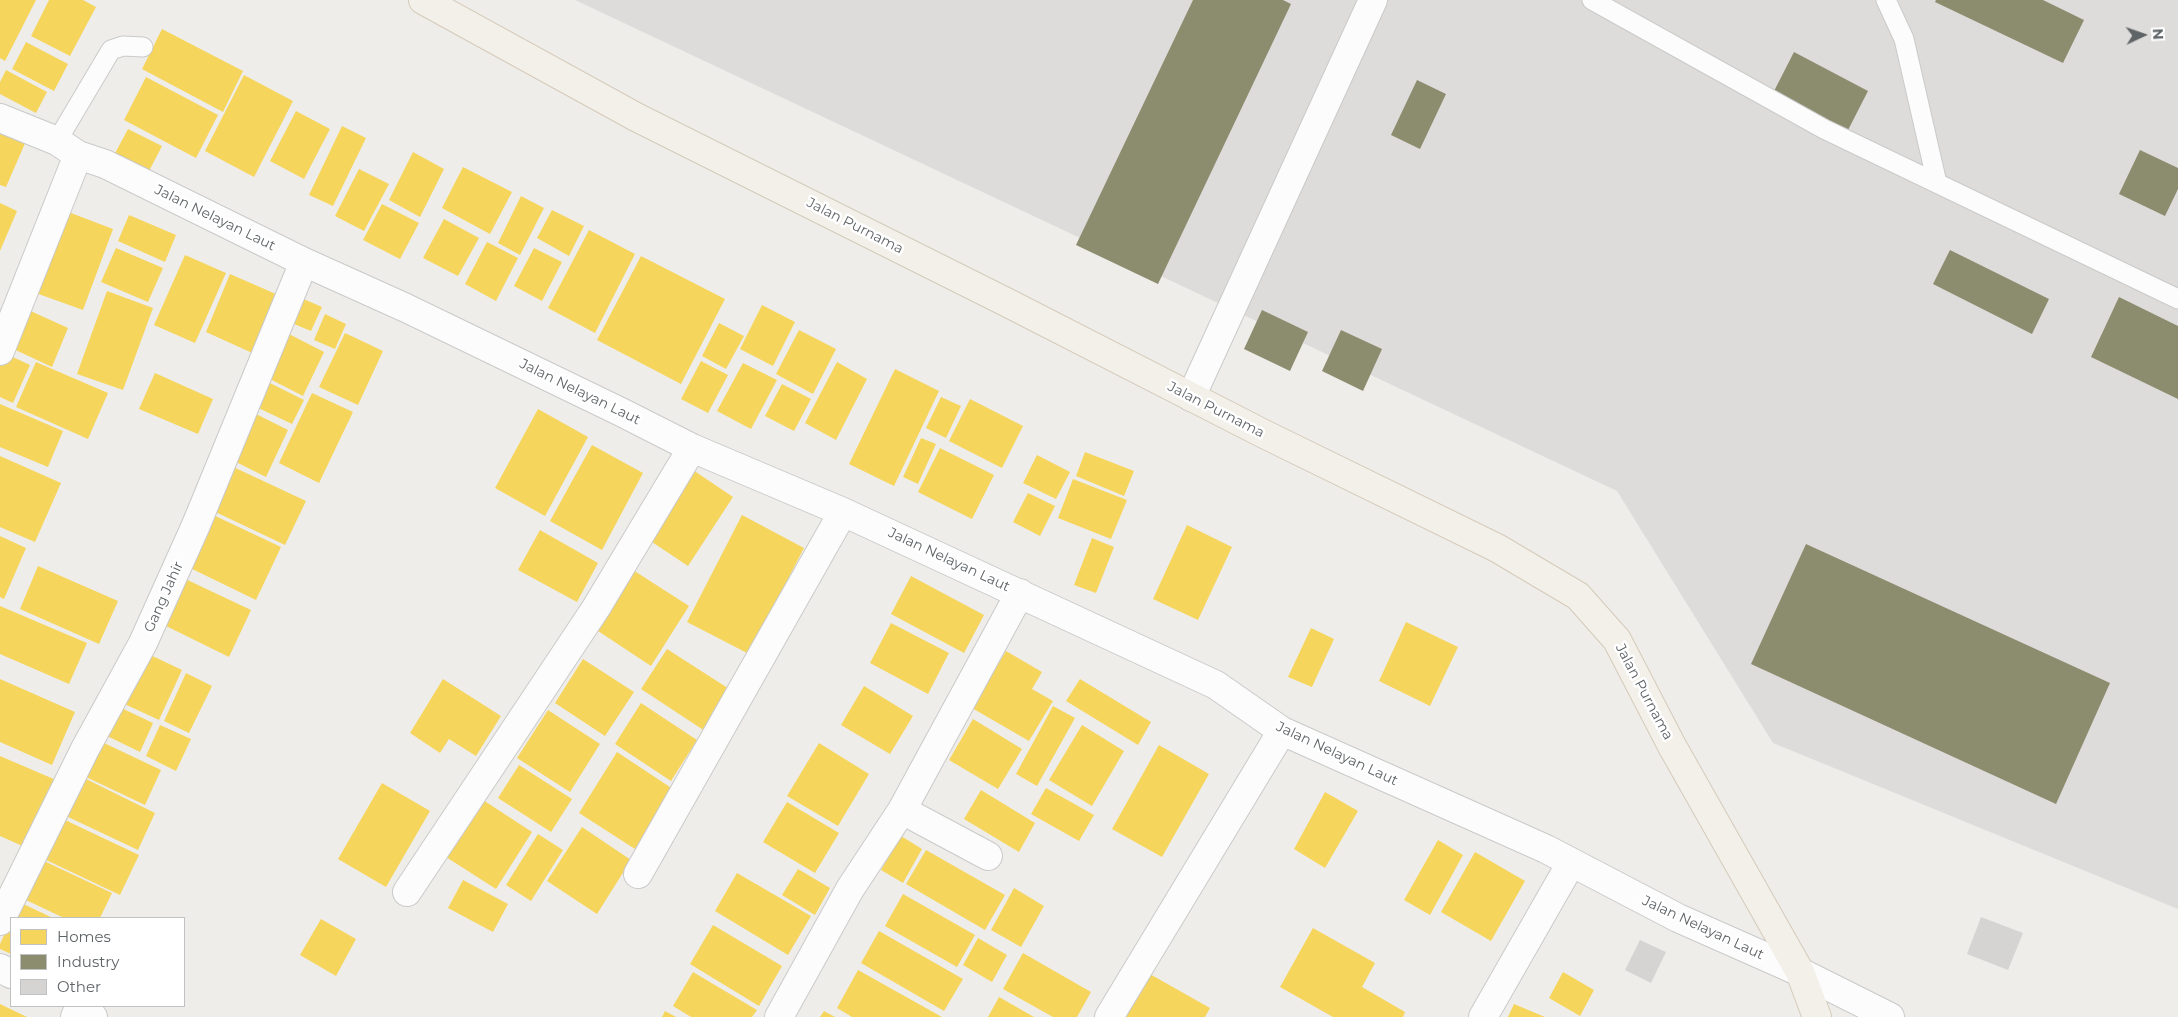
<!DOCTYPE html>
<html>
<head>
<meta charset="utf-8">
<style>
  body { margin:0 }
  #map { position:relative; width:2178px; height:1017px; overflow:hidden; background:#eeedea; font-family:Montserrat,sans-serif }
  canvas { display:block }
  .legend { position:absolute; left:10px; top:917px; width:175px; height:90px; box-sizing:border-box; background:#fff; border:1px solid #bfc1c2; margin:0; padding:6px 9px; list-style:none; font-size:15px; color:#5f6467 }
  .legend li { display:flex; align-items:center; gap:10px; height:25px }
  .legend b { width:25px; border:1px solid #bfc1c2 }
  .north { position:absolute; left:2118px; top:10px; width:50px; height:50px; -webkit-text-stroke:4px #fff; paint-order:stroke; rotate:87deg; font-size:14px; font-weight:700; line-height:20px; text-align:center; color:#5f6467 }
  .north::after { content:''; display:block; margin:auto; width:18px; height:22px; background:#5f6467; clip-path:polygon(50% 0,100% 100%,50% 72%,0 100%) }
</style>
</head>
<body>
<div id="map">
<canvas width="2178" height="1017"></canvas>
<ul class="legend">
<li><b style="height:14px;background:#f6d55c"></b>Homes</li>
<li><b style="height:14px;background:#8c8c6e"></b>Industry</li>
<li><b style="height:14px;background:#d5d4d3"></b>Other</li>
</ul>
<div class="north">N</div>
</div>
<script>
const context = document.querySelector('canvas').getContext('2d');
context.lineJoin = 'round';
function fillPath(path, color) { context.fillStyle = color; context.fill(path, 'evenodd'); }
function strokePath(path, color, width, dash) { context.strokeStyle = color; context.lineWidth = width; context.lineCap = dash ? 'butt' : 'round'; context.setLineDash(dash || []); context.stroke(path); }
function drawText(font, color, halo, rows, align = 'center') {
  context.font = font + ' Montserrat,sans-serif'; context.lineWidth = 5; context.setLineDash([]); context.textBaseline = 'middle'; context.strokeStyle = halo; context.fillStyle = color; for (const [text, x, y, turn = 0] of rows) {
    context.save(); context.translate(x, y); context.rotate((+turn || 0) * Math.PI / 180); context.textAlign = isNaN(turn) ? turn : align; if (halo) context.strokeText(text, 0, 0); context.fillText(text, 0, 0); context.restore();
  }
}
const industrial = new Path2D(`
  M575,0H2178V909L1773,743L1617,491Z`);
const homes = new Path2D(`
  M0,0H36L5,61L0,58Z
  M49,0H83L96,7L70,56L31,36Z
  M162,29L243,71L223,112L142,69Z
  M26,42L68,64L54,91L12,69Z
  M6,70L47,92L36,113L0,94V82Z
  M244,75L293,101L254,177L205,151Z
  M146,77L218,115L196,158L124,120Z
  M296,111L330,129L304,179L270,161Z
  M342,126L366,138L333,206L309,195Z
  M128,129L162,146L147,175L113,157Z
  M0,130L26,141L6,187L0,185Z
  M413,152L444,169L420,217L389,200Z
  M463,167L512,192L490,234L442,208Z
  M359,169L389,184L364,231L335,216Z
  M521,196L544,208L520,255L498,243Z
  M0,203L17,211L0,251Z
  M382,204L419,223L400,259L363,240Z
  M63,210L113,229L83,310L33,292Z
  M552,210L584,226L569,256L537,238Z
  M129,215L176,235L165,262L118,241Z
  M444,219L479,238L458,276L423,258Z
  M589,230L635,254L595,333L548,308Z
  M487,242L518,258L496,301L465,284Z
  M116,248L163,268L148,302L101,282Z
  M534,248L562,262L542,301L514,286Z
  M185,255L226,273L195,343L154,325Z
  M641,256L725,299L681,384L597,340Z
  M230,274L285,298L259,356L206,332Z
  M107,291L153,308L123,390L77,374Z
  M299,297L322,307L311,331L289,322Z
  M762,305L795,322L773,366L740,349Z
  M24,308L68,328L52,367L7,346Z
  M325,314L346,324L335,349L314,340Z
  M719,323L744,336L726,369L702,356Z
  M799,330L836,349L813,394L776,374Z
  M285,332L324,352L303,396L264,376Z
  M345,333L383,351L358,405L319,387Z
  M4,353L30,365L13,403L0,397V362Z
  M701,361L728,375L708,413L681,399Z
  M36,362L108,393L88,439L16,407Z
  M837,362L867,379L836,440L805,423Z
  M743,363L777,380L751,429L717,411Z
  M895,369L939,391L894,486L849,464Z
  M155,373L213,399L198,434L139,409Z
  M262,379L304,400L292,424L250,404Z
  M782,384L811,399L794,431L765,416Z
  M312,393L353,412L319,483L279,463Z
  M941,397L961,406L946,438L926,428Z
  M970,399L1023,426L1002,468L949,441Z
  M0,404L63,431L48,467L0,447Z
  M538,409L588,437L545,516L495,488Z
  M250,411L288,430L266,477L228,458Z
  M921,438L936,444L918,484L903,477Z
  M592,445L643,473L602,550L550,521Z
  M940,448L994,475L972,519L918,492Z
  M1085,452L1134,471L1124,496L1076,476Z
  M1037,455L1070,472L1056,499L1023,483Z
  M0,456L61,483L35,542L0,527Z
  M227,464L306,501L285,545L207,508Z
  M693,470L733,497L688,566L649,540Z
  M1073,479L1127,500L1111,539L1058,518Z
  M1028,493L1055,506L1040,536L1013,522Z
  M209,513L281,547L256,600L184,565Z
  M742,515L804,548L749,654L687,622Z
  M1187,525L1232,547L1198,620L1153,599Z
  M540,530L598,563L577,602L518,570Z
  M0,536L26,548L4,599L0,597Z
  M1092,538L1114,547L1096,593L1074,585Z
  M38,566L118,601L99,644L20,609Z
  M633,570L689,606L651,666L595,629Z
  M179,576L251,610L229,657L158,622Z
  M911,576L984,615L964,653L891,614Z
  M0,606L87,643L69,684L0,654Z
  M1406,622L1458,647L1430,706L1379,681Z
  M891,623L949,653L928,694L870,663Z
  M1311,628L1334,639L1312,687L1288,677Z
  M667,649L734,692L708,733L641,689Z
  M142,651L182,670L159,720L118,701Z
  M1006,651L1042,672L1032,689L1053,701L1029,741L972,708Z
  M583,659L634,692L605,736L555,703Z
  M186,673L212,686L189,733L164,721Z
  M0,679L75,712L52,765L0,742Z
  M443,679L501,716L476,756L449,739L440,753L410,733Z
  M1080,679L1151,722L1138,745L1066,701Z
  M864,686L913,716L890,754L841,725Z
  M641,703L697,740L671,781L615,744Z
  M115,705L153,723L140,752L101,733Z
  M1053,706L1075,718L1037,786L1016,774Z
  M548,710L600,744L570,792L517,758Z
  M973,719L1022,749L998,789L949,760Z
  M160,725L191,739L176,771L146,756Z
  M1082,725L1124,751L1092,806L1049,780Z
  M102,742L161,770L145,805L86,777Z
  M819,743L869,774L838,826L787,796Z
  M1159,745L1209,774L1162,857L1112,829Z
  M617,752L673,789L635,849L579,813Z
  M0,756L56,780L27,848L0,836Z
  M519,765L572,799L551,832L498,798Z
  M84,778L155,813L138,850L66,816Z
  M382,783L430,811L386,887L338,859Z
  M1046,788L1094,815L1079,841L1031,814Z
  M981,790L1035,823L1019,852L964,819Z
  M1325,792L1358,811L1325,868L1294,849Z
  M483,800L532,832L496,889L446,857Z
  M787,802L839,833L815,873L763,842Z
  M63,819L139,855L120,895L44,859Z
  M582,827L631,860L597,914L547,881Z
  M538,834L563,850L531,901L506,885Z
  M901,836L922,849L903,883L881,870Z
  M1438,840L1463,855L1430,915L1404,900Z
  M926,850L1005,895L985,930L906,884Z
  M1475,852L1525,881L1491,941L1441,912Z
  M44,861L112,893L100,918H64L26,900Z
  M798,869L830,888L815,915L782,895Z
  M737,873L811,916L788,955L715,911Z
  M463,880L508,904L493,932L448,908Z
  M1014,888L1044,906L1021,947L991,930Z
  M903,894L975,935L957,967L885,926Z
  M19,902L53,918H12Z
  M321,919L356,939L336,976L300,955Z
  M11,920V954L0,949V944Z
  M713,925L782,966L759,1006L690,964Z
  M1313,928L1375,963L1362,987L1405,1012L1403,1017H1333L1280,987Z
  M879,931L963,979L944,1011L861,963Z
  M978,938L1007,955L992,982L963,965Z
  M1023,953L1091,992L1077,1017H1053L1003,989Z
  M858,970L942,1017H852L837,1008Z
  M693,972L757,1010L752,1017H691L673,1006Z
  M1563,972L1594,990L1580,1016L1549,998Z
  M1148,973L1210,1008L1205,1017H1124Z
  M999,997L1034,1017H988Z
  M0,1004L27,1017H0Z
  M1514,1004L1545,1017H1508Z
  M665,1011L676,1017H662Z
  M824,1011L835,1017H820Z`);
const industry = new Path2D(`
  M1193,0H1283L1291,4L1158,284L1076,245Z
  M1936,0H2043L2084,20L2063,63L1935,2Z
  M1794,52L1868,91L1845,136L1771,97Z
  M1417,80L1446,94L1420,149L1391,135Z
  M2140,150L2178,168V189L2165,216L2119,194Z
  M1950,250L2049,299L2032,334L1933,284Z
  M2119,297L2178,326V399L2091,357Z
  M1262,310L1308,332L1290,371L1244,349Z
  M1341,330L1382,349L1363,391L1322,371Z
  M1806,544L2110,683L2056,804L1751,664Z`);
const building = new Path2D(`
  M1981,917L2023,933L2008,970L1967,954Z
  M1640,940L1666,952L1651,983L1625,970Z`);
const lane = new Path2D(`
  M1592,0L1824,129L2178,299
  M1886,0L1904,39L1937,183
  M57,141L111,50L123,46L143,47`);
const street = new Path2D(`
  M0,118L57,141L78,155L105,164L304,262L406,308L621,412L692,448L843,512L1216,685L1282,731L1546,849L1678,918L1800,972L1890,1017
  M0,351L78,155
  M1191,397L1373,0
  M902,810L988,856
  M638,874L843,512
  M407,892L596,608L692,448
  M0,921L85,749L143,643L196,525L304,262
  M0,968L11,974
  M75,1017L79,1008L93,1017
  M779,1017L850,889L902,810L1020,593
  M1109,1017L1282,731
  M1483,1017L1571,863`);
const primary = new Path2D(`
  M423,0L636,117L1008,303L1264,434L1497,548L1578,596L1617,640L1672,746L1800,972L1817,1017`);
const streetNames = [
  ["Jalan Nelayan Laut",215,218,26],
  ["Jalan Purnama",855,226,27],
  ["Jalan Nelayan Laut",580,392,26],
  ["Jalan Purnama",1216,410,27],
  ["Jalan Nelayan Laut",949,560,25],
  ["Gang Jahir",164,597,-66],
  ["Jalan Purnama",1644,692,62],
  ["Jalan Nelayan Laut",1337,754,25],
  ["Jalan Nelayan Laut",1703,928,25]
];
fillPath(industrial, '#dedcda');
fillPath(homes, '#f6d55c');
fillPath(industry, '#8c8c6e');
fillPath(building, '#d5d4d3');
strokePath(lane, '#c9cac9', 21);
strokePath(street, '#c9cac9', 30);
strokePath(primary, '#d5caba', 30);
strokePath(lane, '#fcfcfc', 19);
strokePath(street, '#fcfcfc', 28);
strokePath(primary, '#f3f0ea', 28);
drawText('14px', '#5f6467', '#fff', streetNames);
</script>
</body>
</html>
